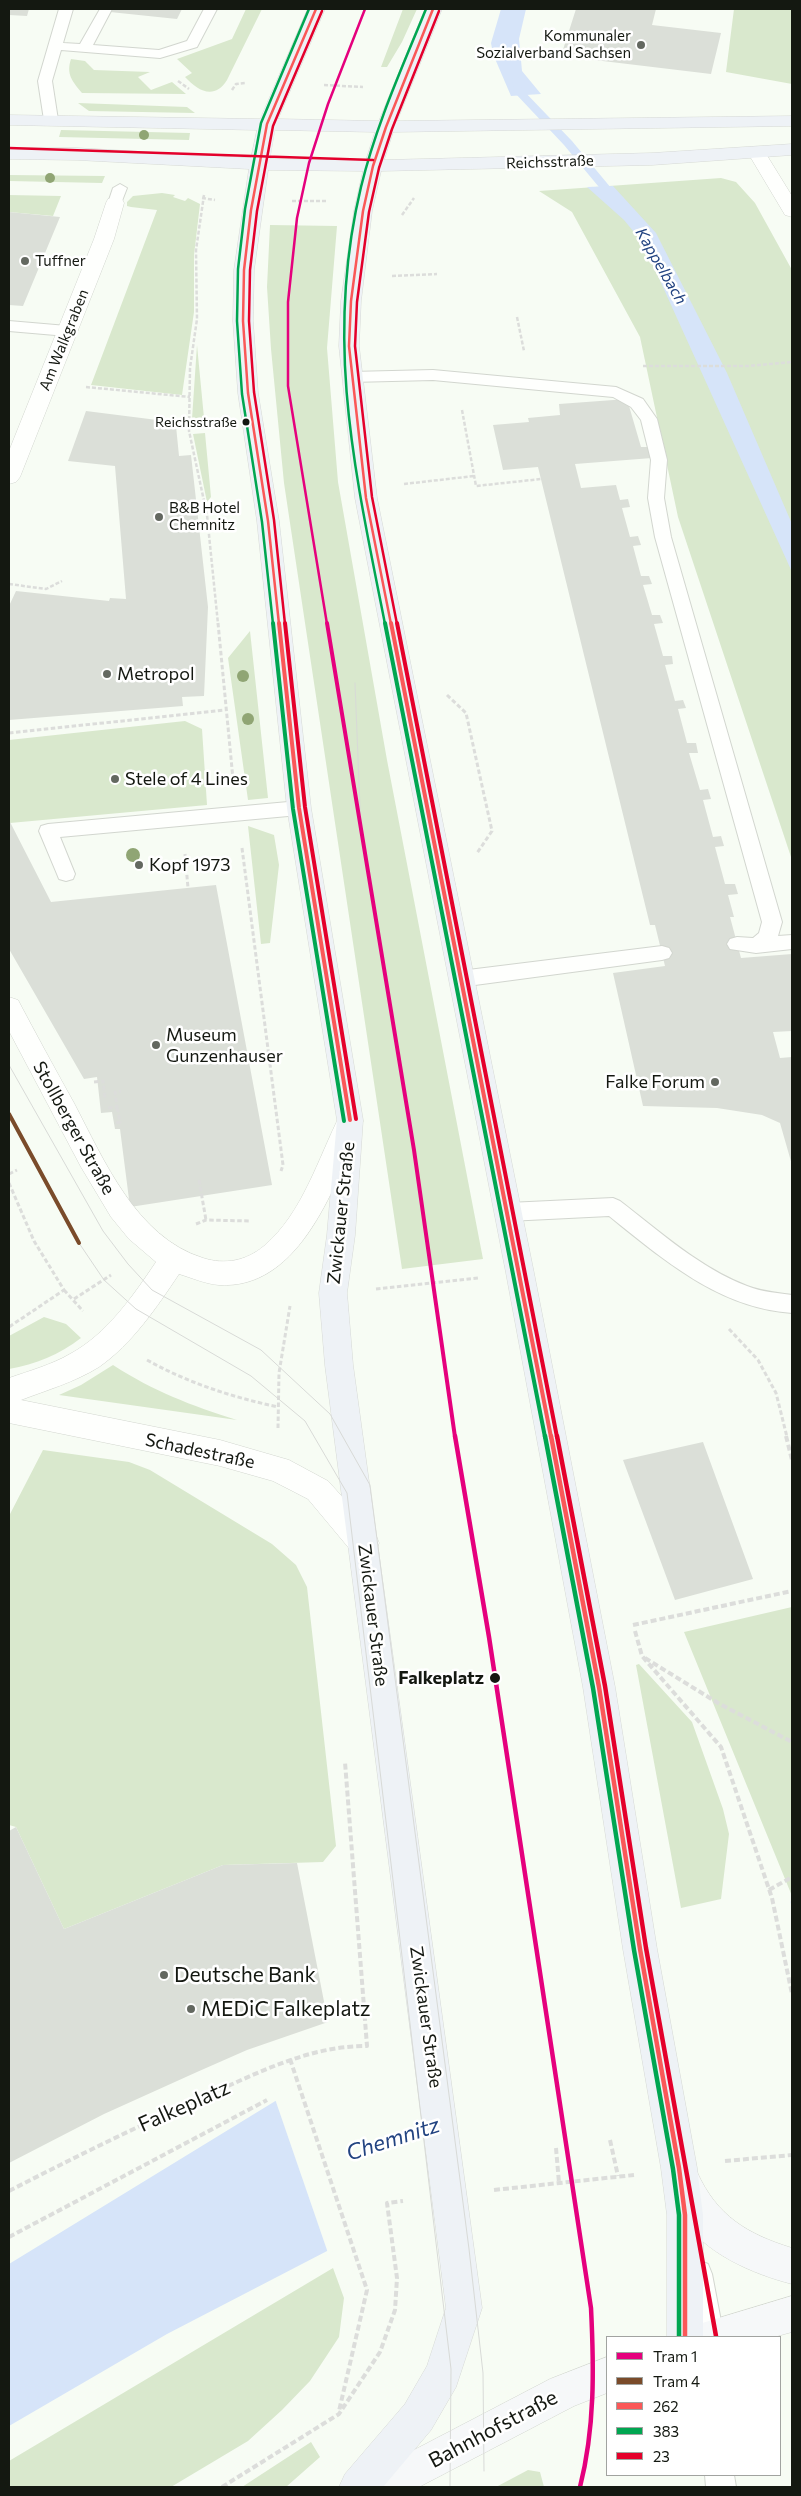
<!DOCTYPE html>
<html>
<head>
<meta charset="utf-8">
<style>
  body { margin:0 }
  #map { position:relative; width:801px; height:2496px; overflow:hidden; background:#f7fcf4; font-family:Commissioner,sans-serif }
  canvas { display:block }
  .frame { position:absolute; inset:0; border:10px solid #141811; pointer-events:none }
  .legend { position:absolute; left:606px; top:2336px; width:175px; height:140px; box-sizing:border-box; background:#fff; border:1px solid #a1a3a0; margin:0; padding:6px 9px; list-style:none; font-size:15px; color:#141811 }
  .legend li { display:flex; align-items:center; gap:10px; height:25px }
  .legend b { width:25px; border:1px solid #a1a3a0 }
</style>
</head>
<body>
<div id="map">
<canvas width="801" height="2496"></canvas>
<div class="frame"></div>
<ul class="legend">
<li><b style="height:6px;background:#e5007d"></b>Tram 1</li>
<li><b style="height:6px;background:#7a4b2a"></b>Tram 4</li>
<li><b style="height:6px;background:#fa5858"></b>262</li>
<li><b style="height:6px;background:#00a651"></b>383</li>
<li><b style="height:6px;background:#e4002b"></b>23</li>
</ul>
</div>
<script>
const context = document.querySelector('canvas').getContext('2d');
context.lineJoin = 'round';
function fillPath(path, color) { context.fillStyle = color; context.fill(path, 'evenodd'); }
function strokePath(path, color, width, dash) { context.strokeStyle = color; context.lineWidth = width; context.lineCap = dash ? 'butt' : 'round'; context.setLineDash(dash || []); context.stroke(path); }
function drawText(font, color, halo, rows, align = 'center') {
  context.font = font + ' Commissioner,sans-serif'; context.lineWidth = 5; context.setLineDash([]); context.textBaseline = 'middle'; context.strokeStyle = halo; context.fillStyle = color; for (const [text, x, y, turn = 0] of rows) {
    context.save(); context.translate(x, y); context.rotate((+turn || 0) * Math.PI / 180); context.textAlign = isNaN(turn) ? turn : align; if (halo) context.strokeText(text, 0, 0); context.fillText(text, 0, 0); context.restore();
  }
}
const green = new Path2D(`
  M246,9H262L227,80C214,101 197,90 185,77L192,73L177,59L232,39Z
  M403,9H417L402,42L387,67H381Z
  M734,9H792V84L726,72Z
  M71,59L85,61L94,70L150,72L138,77L151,90L172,82L186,94L82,93C72,81 66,74 71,59Z
  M78,103L187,107L195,113L89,111Z
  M61,130L190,133L189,140L59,137Z
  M9,175L105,176L102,183L9,181Z
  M721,178L736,182L755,203L792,270V860L678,517L640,337L572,212L539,191Z
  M162,193L175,195L173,197L185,201L188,198L200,204L194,255V312L182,395L91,385L157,210L131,207L127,206V202L133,196Z
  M9,195L61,196L53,216L9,212Z
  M270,225L337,226L327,348L338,482L387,760L483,1259L402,1269L284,483L271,349L267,287Z
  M197,345L204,418L192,419Z
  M205,433L211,497L207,502L193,434Z
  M250,631L268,798L248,800L228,658Z
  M185,721L202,729L207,805L10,823L9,821V740Z
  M248,826L274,835L279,865L270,943L261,944Z
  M44,1317L66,1324L81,1338C59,1355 36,1364 9,1369V1336Z
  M113,1365C155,1392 190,1405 237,1420L59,1395L81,1385Z
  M43,1450L129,1462L150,1470L272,1544L296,1565L307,1587L336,1846L323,1862L223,1865L64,1929L16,1827L9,1825V1516Z
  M792,1607V1896L684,1632Z
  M639,1664L692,1722L723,1809L729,1834L721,1899L681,1908L636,1665Z
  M333,2268L344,2298L339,2337L310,2381L282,2410L248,2441L171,2487H9V2461Z
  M311,2442L320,2457L286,2487H242Z
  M528,2470L540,2472L544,2487H496Z`);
const water = new Path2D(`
  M501,9H526L519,39L522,71L541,94L511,96L493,54L491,43Z
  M613,186L656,233L727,373L792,524V572L643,243L624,220L587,187Z
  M792,1901V2112L329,2250L167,2334L9,2426V2264L277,2100Z`);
const pier = new Path2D(`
  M790,1899L792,1909V2115L328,2253L275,2099Z`);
const stream = new Path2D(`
  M512,76H518L522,89L572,141L621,200V204H613L564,145L514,92Z`);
const building = new Path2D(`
  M9,9H29L27,16L9,15Z
  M111,9H182L177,19L110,12Z
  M576,9H656L652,25L721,33L711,74L561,56Z
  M9,212L60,217L23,306L9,305Z
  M627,399L641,447H649L652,458L575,464L581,488L616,485L620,500L628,499L630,507L622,508L630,537L638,536L641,545L633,546L641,576H649L652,584L643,585L652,615H660L663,623L654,624L663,656H672L673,664L665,665L675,701L683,700L686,708L678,709L687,743H696L698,753H689L700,790L708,789L711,799L703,800L713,837L721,836L724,846L715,847L725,884H735L738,894L728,895L734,917H730L741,958L792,954V1031L773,1032L780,1058L792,1057V1165L780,1123L762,1115L717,1108L643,1106L613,973L665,966L655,925H650L538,467L503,470L493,425L529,422L528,418L560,415L559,404Z
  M86,411L173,422L176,426L179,456L191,455L208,607L204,696L182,697L183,706L9,720V606L16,591L109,601L110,598L126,599L115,466L68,461Z
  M9,820L51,902L216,885L272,1185L130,1207L120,1129H115L112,1112L101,1113L97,1077L84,1079L9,949Z
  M703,1442L753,1579L675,1600L623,1460Z
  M16,1827L64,1929L223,1865L297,1863L328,2022L247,2050L197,2072L104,2114L9,2163V1831Z`);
const pathFar2 = new Path2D(`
  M178,81L189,89
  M324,85L363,87
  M232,90L236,84L245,83
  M204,195L196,250L197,319L190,368L189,431L207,515L218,624
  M202,198L215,200
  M292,201H328
  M402,215L414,198
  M392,276L437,274
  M517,317L524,351
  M643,366H748L792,362
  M86,387L190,397
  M462,410L476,486L541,479
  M404,484L474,476
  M9,584L46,589L62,581`);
const pathFar1 = new Path2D(`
  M218,623L233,779
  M447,695L466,713L492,831L477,853
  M9,733L225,710
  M242,848L283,1165L281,1171
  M185,854L188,888
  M94,1082L103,1081L105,1099
  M108,1108L117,1107L115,1092L121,1091
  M116,1123L120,1122L117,1107
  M9,1174L17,1170
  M199,1180L206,1220
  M9,1183L34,1241L64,1290L9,1327
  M196,1224L206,1220L251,1221
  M376,1289L479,1278
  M64,1290L83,1311
  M74,1299L111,1275
  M729,1329L758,1360L776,1393L787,1437
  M147,1360C188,1383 232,1397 278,1407
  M278,1428L279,1373L290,1306`);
const path = new Path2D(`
  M786,1436L792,1460
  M633,1625L792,1591
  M635,1631L642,1656L721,1747L772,1898L792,1994
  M645,1658L718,1703L792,1742
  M769,1890L792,1877
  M290,2059L367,2290L339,2411
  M610,2140L618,2176
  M556,2148L559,2183
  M725,2161L792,2155
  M494,2190L634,2175
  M9,2191C75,2157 140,2125 208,2095C260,2072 309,2046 367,2046L345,1762
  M9,2237L267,2100
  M222,2487L339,2414L380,2352L395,2310L397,2278L387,2203L403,2201`);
const lane = new Path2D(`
  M59,9H73L63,43L80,44L100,9H112L93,45L159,50L187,41L204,9H217L197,47L160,58L61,50L52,81L58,120L51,124L44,120L38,81Z
  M120,184L127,188L120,206H110L108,203L113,188Z
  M9,321L67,326L75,331L67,336L9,331Z
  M433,370L616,387L643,399L657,419L667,460L664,498L671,537L782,922L778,936L792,935V949L756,953L730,949L727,944L730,939L737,937L753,938L759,933L762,922L655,537L648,498L651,460L641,420L631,407L613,397L433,380L351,382L343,377L351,372Z
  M299,801L306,803L308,808L306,813L299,815L60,837L75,874L73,879L66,881L59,879L57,874L39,831L41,826L48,824Z
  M662,946L669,948L672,953L669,958L662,960L460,987L453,984L450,979L453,974L460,971Z
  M613,1198L620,1201C660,1232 700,1268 747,1286C762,1292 777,1293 792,1295V1313C719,1308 664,1260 609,1216L508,1221L501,1218L497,1212L501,1206L508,1203Z
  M698,2260L708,2264L712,2274L724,2337H696L684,2274L688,2264Z
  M705,2475H734L736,2487H706Z`);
const street = new Path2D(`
  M757,147L763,149L792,196V217L785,215L748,153L751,149Z
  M115,197L122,199L124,203L114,239L20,477L16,482L9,484V451L94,239L106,203L108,199Z
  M9,997L18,1000C36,1034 55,1069 74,1103C104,1160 136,1237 203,1258C225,1265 246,1261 264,1246C303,1213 318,1158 341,1113L350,1110L359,1113L363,1121C336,1181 302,1290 219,1285C206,1284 192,1278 179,1274C157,1307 132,1344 99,1367C75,1382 47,1390 21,1400L220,1440L289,1460L328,1481L375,1533L379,1543L375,1553L364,1557L353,1553L308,1499L273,1481L220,1466L9,1423V1378C29,1371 51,1365 70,1354C107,1334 133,1296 156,1262L129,1239L111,1217L81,1167L9,1031Z`);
const secondary = new Path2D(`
  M685,2166L697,2172C717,2216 747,2234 792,2248V2284C753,2274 703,2253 681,2216C675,2207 672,2195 667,2184L673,2172Z
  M792,2296V2332L774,2337H694L699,2324Z
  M607,2357V2393L574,2406L419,2487H362L368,2474L550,2379Z`);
const primary = new Path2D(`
  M308,9H325L278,119L379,121L425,9H442L397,121L792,116V126L393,132L384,160L652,153L792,144V155L652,165L381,171L372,211L361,301L359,346L377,498L534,1273L615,1687L657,1949L697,2168L703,2215V2337H667V2215L661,2168L623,1949L583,1687L506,1273L355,498L339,346L341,301L354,211L363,171L268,170L254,270L253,321L258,393L279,521L311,808L363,1120L355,1235L347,1293L353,1365L482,2308L456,2387L431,2430L383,2487H339L345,2474L405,2404L427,2366L446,2308L325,1365L319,1293L327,1235L337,1120L287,808L257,521L238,393L233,321L234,270L249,169L77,160L9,159V148H77L251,158L257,130L9,125V115L260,119ZM275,130L375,132L366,160L270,159Z`);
const tram = new Path2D(`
  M355,683L361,833
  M9,1065L103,1231L128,1264L152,1290L261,1350L330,1414L370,1485L469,2249L483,2373L484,2471
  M79,1243L104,1280L136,1309L251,1376L305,1421L347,1493L451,2369L450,2487`);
const bus1Far2 = new Path2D(`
  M279,624L268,521L248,393L243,321L244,270L251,210L267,124L316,9
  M391,624L366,498L349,346L351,301L363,211L373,166L386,127L433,9`);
const bus1Far1 = new Path2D(`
  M279,623L299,808L350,1120
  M391,623L551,1437`);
const bus1 = new Path2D(`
  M551,1436L599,1687L640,1949L679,2168L685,2215V2337`);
const bus2Far2 = new Path2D(`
  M273,624L262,522L242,394L237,321L238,269L245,209L261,123L309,9
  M385,624C355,472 324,341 361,187C376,125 402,68 426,9`);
const bus2Far1 = new Path2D(`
  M273,623L293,809L344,1121
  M385,623L545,1437`);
const bus2 = new Path2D(`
  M545,1436L593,1688L634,1950L673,2169L679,2215V2337`);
const bus3Far2 = new Path2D(`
  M9,148L373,160
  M285,624L274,520L254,392L249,321L250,270L257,211L273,126L322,11
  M397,624L372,497L355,346L357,302L369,212L379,168L392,129L439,11`);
const bus3Far1 = new Path2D(`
  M285,623L305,807L356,1119
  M397,623L557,1437`);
const bus3 = new Path2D(`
  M557,1436L605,1686L646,1948L716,2336`);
const tram1Far2 = new Path2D(`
  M327,624L288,386V302L297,218L309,163L328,104L365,9`);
const tram1Far1 = new Path2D(`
  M327,623L414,1150L455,1437`);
const tram1 = new Path2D(`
  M455,1436L489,1637L591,2308C594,2368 595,2428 580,2487`);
const tram2 = new Path2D(`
  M9,1114L79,1243`);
const trees = [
  [144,135,5],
  [50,178,5],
  [243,676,6],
  [248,719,6],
  [133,855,7]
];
const markers = [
  [641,45,5,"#636860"],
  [25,261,5,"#636860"],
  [246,422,4.5,"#141811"],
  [159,517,5,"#636860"],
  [107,674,5,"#636860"],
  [115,779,5,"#636860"],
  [139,865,5,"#636860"],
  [156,1045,5,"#636860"],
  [715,1082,5,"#636860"],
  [495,1678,6,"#141811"],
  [164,1975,5,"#636860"],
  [191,2009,5,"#636860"]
];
const farBusnames = [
  ["Reichsstraße",237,422]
];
const farPoinames = [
  ["Kommunaler",631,36,"right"],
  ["Sozialverband Sachsen",631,53,"right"],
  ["Tuffner",35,261],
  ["B&B Hotel",169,508],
  ["Chemnitz",169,525]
];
const farStreetnames = [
  ["Reichsstraße",550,162,-2],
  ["Am Walkgraben",64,340,-68]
];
const farWaternames = [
  ["Kappelbach",661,266,60]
];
const poiNames = [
  ["Metropol",117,674],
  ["Stele of 4 Lines",125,779],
  ["Kopf 1973",149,865],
  ["Museum",166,1035],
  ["Gunzenhauser",166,1056],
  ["Falke Forum",705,1082,"right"]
];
const streetNames = [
  ["Stollberger Straße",74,1128,61],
  ["Zwickauer Straße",341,1213,-84],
  ["Schadestraße",200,1451,12],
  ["Zwickauer Straße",373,1615,83],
  ["Zwickauer Straße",426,2017,82]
];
const stopNames = [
  ["Falkeplatz",484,1678]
];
const nearPoinames = [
  ["Deutsche Bank",174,1975],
  ["MEDiC Falkeplatz",201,2009]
];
const nearStreetnames = [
  ["Falkeplatz",184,2106,-24],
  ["Bahnhofstraße",493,2429,-28]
];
const nearWaternames = [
  ["Chemnitz",393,2139,-18]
];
fillPath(green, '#d9e8cd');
fillPath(water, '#d6e4f9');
fillPath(pier, '#f7fcf4');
fillPath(stream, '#d6e4f9');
fillPath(building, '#dbdfd8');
strokePath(lane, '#d2d6cf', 2);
strokePath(street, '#d2d6cf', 1);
strokePath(secondary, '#d2d6cf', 1);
strokePath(primary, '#d6d9d5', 1);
strokePath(pathFar2, '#dcdddb', 2.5, [4, 2]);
strokePath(pathFar1, '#dcdddb', 3, [4.5, 2.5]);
strokePath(path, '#dcdddb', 4, [6, 3]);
fillPath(lane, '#fefffd');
fillPath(street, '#fefffd');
fillPath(secondary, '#f6f8f9');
fillPath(primary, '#eef2f6');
strokePath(tram, '#d8dad7', 1);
strokePath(bus1Far2, '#fa5858', 2.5);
strokePath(bus1Far1, '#fa5858', 4);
strokePath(bus1, '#fa5858', 4.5);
strokePath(bus2Far2, '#00a651', 2.5);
strokePath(bus2Far1, '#00a651', 4);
strokePath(bus2, '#00a651', 4.5);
strokePath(bus3Far2, '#e4002b', 2.5);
strokePath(bus3Far1, '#e4002b', 4);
strokePath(bus3, '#e4002b', 4.5);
strokePath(tram1Far2, '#e5007d', 2.5);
strokePath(tram1Far1, '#e5007d', 4);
strokePath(tram1, '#e5007d', 4.5);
strokePath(tram2, '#7a4b2a', 4);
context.fillStyle = '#90a574';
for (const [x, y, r] of trees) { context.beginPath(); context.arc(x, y, r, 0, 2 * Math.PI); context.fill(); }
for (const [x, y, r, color] of markers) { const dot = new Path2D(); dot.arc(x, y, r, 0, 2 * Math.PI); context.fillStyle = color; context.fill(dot); strokePath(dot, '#fff', 2); }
drawText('14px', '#141811', '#fff', farBusnames, 'right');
drawText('15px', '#141811', '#fff', farPoinames, 'left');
drawText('15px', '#141811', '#fff', farStreetnames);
drawText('italic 16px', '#224381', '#fff', farWaternames);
drawText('18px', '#141811', '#fff', poiNames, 'left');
drawText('18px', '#141811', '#fff', streetNames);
drawText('bold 18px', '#141811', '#fff', stopNames, 'right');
drawText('21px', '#141811', '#fff', nearPoinames, 'left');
drawText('21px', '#141811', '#fff', nearStreetnames);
drawText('italic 22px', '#224381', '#fff', nearWaternames);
</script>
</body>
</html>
